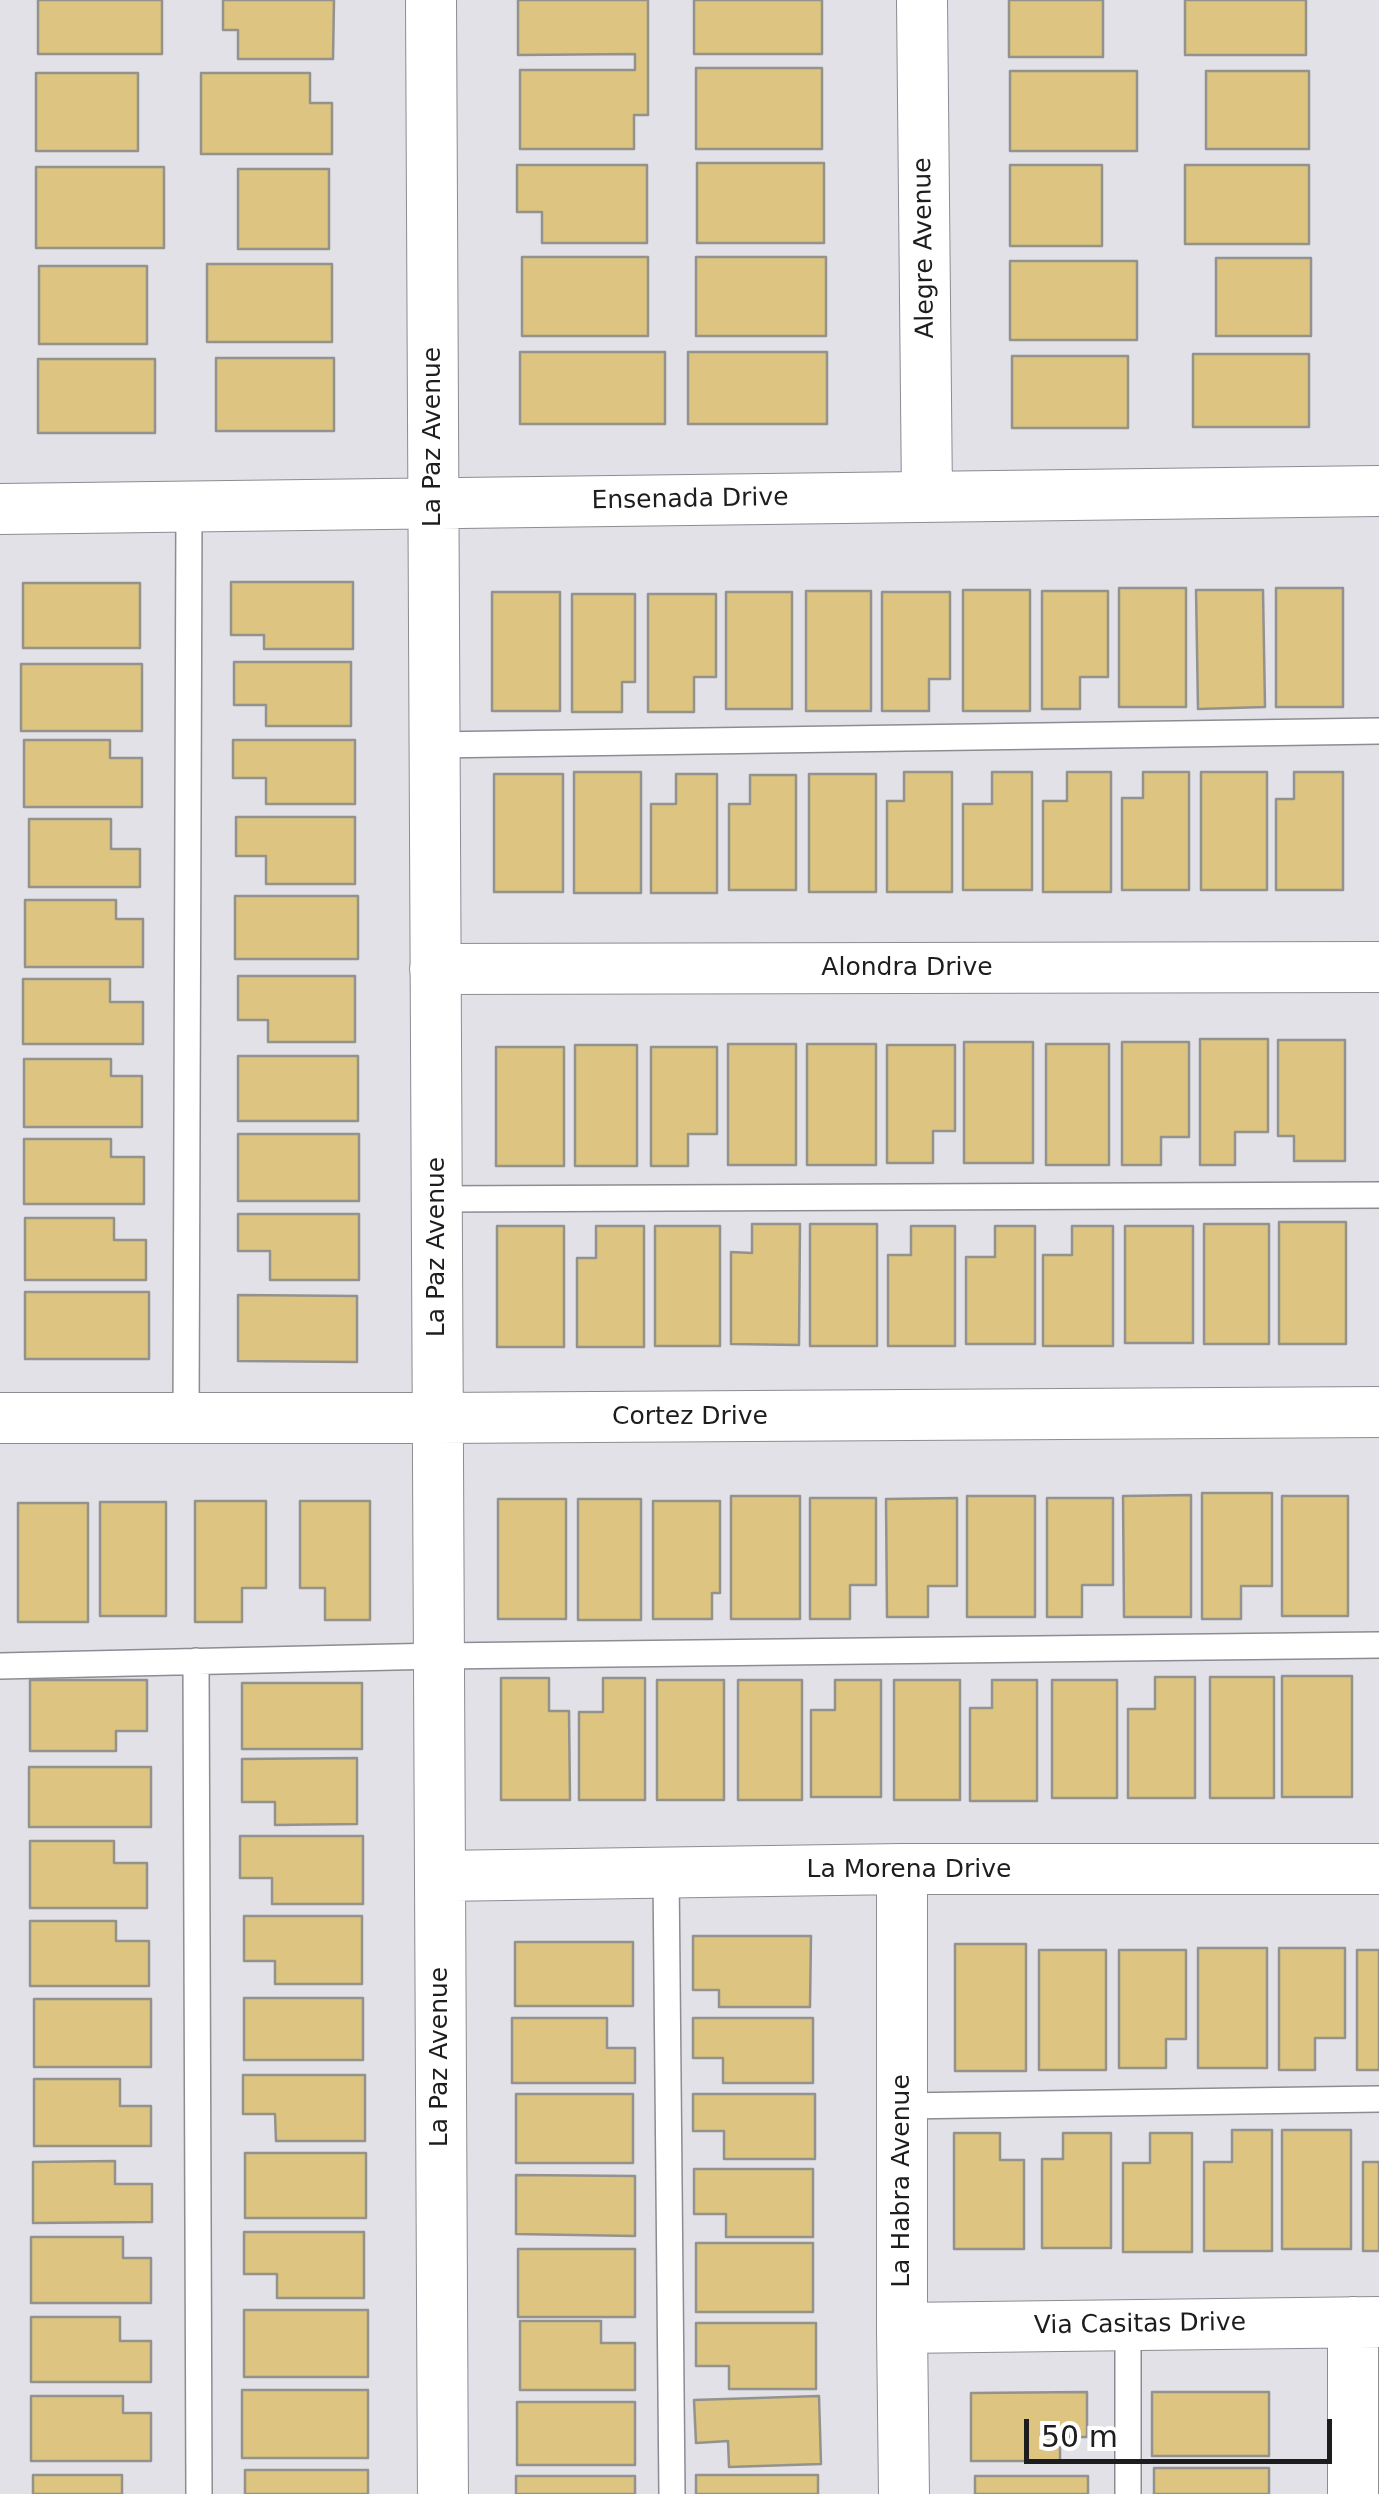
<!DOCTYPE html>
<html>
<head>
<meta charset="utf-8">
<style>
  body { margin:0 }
  #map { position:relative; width:1379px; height:2494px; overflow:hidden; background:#e1e1e7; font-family:"DejaVu Sans",sans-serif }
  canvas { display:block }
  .scale { position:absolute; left:1024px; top:2419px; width:308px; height:45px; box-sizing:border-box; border:5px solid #1d1d1f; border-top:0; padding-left:12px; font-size:30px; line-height:35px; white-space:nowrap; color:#1d1d1f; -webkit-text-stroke:8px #fff; paint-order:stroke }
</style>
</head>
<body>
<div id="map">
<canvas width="1379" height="2494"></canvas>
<div class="scale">50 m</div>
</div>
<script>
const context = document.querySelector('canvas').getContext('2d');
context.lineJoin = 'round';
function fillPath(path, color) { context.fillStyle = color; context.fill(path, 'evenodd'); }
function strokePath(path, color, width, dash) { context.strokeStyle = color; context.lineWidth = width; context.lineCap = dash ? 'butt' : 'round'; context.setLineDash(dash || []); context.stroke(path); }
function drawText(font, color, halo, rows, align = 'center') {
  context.font = font + ' "DejaVu Sans",sans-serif'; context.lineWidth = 8; context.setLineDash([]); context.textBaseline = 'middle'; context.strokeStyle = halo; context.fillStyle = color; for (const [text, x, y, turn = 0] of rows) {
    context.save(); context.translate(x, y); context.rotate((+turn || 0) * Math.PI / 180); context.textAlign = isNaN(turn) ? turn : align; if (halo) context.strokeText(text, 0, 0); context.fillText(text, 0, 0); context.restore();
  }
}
const building = new Path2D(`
  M38,0H162V54H38Z
  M223,0H334L333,59H238V30H223Z
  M518,0H648V115H634V149H520V70H635V54L518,55Z
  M694,0H822V54H694Z
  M1009,0H1103V57H1009Z
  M1185,0H1306V55H1185Z
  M696,68H822V149H696Z
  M1010,71H1137V151H1010Z
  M1206,71H1309V149H1206Z
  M36,73H138V151H36Z
  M201,73H310V103H332V154H201Z
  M697,163H824V243H697Z
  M517,165H647V243H542V212H517Z
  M1010,165H1102V246H1010Z
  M1185,165H1309V244H1185Z
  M36,167H164V248H36Z
  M238,169H329V249H238Z
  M522,257H648V336H522Z
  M696,257H826V336H696Z
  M1216,258H1311V336H1216Z
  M1010,261H1137V340H1010Z
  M207,264H332V342H207Z
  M39,266H147V344H39Z
  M520,352H665V424H520Z
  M688,352H827V424H688Z
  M1193,354H1309V427H1193Z
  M1012,356H1128V428H1012Z
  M216,358H334V431H216Z
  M38,359H155V433H38Z
  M231,582H353V649H264V635H231Z
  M23,583H140V648H23Z
  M1119,588H1186V707H1119Z
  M1276,588H1343V707H1276Z
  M963,590H1030V711H963Z
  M1196,590H1263L1265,707L1198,709Z
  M806,591H871V711H806Z
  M1042,591H1108V677H1080V709H1042Z
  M492,592H560V711H492Z
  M726,592H792V709H726Z
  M882,592H950V679H929V711H882Z
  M572,594H635V682H622V712H572Z
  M648,594H716V677H694V712H648Z
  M234,662H351V726H266V705H234Z
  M21,664H142V731H21Z
  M24,740H110V758H142V807H24Z
  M233,740H355V804H266V778H233Z
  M574,772H641V893H574Z
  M904,772H952V892H887V801H904Z
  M992,772H1032V890H963V804H992Z
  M1067,772H1111V892H1043V801H1067Z
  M1143,772H1189V890H1122V798H1143Z
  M1201,772H1267V890H1201Z
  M1294,772H1343V890H1276V799H1294Z
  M494,774H563V892H494Z
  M676,774H717V893H651V804H676Z
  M809,774H876V892H809Z
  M750,775H796V890H729V804H750Z
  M236,817H355V884H266V856H236Z
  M29,819H111V849H140V887H29Z
  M235,896H358V959H235Z
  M25,900H116V919H143V967H25Z
  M238,976H355V1042H268V1020H238Z
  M23,979H110V1002H143V1044H23Z
  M1200,1039H1268V1132H1235V1165H1200Z
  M1278,1040H1345V1161H1294V1136H1278Z
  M964,1042H1033V1163H964Z
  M1122,1042H1189V1137H1161V1165H1122Z
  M728,1044H796V1165H728Z
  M807,1044H876V1165H807Z
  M1046,1044H1109V1165H1046Z
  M575,1045H637V1166H575Z
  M887,1045H955V1131H933V1163H887Z
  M496,1047H564V1166H496Z
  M651,1047H717V1134H688V1166H651Z
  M238,1056H358V1121H238Z
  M24,1059H111V1076H142V1127H24Z
  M238,1134H359V1201H238Z
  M24,1139H111V1157H144V1204H24Z
  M238,1214H359V1280H270V1251H238Z
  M25,1218H114V1240H146V1280H25Z
  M1279,1222H1346V1344H1279Z
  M752,1224H800L799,1345L731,1344V1252L752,1253Z
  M810,1224H877V1346H810Z
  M1204,1224H1269V1344H1204Z
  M497,1226H564V1347H497Z
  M596,1226H644V1347H577V1258H596Z
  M655,1226H720V1346H655Z
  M911,1226H955V1346H888V1255H911Z
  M995,1226H1035V1344H966V1257H995Z
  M1072,1226H1113V1346H1043V1255H1072Z
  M1125,1226H1193V1343H1125Z
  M25,1292H149V1359H25Z
  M238,1295L357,1296V1362L238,1361Z
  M1202,1493H1272V1586H1241V1619H1202Z
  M1191,1495V1617H1124L1123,1496Z
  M731,1496H800V1619H731Z
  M967,1496H1035V1617H967Z
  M1282,1496H1348V1616H1282Z
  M810,1498H876V1585H850V1619H810Z
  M957,1498V1586H928V1617H887L886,1499Z
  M1047,1498H1113V1585H1082V1617H1047Z
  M498,1499H566V1619H498Z
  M578,1499H641V1620H578Z
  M195,1501H266V1588H242V1622H195Z
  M300,1501H370V1620H325V1588H300Z
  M653,1501H720V1593H712V1619H653Z
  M100,1502H166V1616H100Z
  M18,1503H88V1622H18Z
  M1282,1676H1352V1797H1282Z
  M1155,1677H1195V1798H1128V1709H1155Z
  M1210,1677H1274V1798H1210Z
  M501,1678H549V1711H569L570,1800H501Z
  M603,1678H645V1800H579V1712H603Z
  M30,1680H147V1731H116V1751H30Z
  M657,1680H724V1800H657Z
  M738,1680H802V1800H738Z
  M835,1680H881V1797H811V1710H835Z
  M894,1680H960V1800H894Z
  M992,1680H1037V1801H970V1708H992Z
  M1052,1680H1117V1798H1052Z
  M242,1683H362V1749H242Z
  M357,1758V1824L275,1825V1802H242V1759Z
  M29,1767H151V1827H29Z
  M240,1836H363V1904H272V1878H240Z
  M30,1841H114V1863H147V1908H30Z
  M244,1916H362V1984H275V1961H244Z
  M30,1921H116V1941H149V1986H30Z
  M693,1936H811L810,2007H719V1990H693Z
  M515,1942H633V2006H515Z
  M955,1944H1026V2071H955Z
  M1198,1948H1267V2068H1198Z
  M1279,1948H1345V2038H1315V2070H1279Z
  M1039,1950H1106V2070H1039Z
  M1119,1950H1186V2039H1166V2068H1119Z
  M1357,1950H1379V2070H1357Z
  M244,1998H363V2060H244Z
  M34,1999H151V2067H34Z
  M512,2018H607V2048H635V2083H512Z
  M693,2018H813V2083H723V2058H693Z
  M243,2075H365V2141H276L275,2114H243Z
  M34,2079H120V2106H151V2146H34Z
  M516,2094H633V2163H516Z
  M693,2094H815V2159H724V2131H693Z
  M1232,2130H1272V2251H1204V2162H1232Z
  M1282,2130H1351V2249H1282Z
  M954,2133H1000V2160H1024V2249H954Z
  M1063,2133H1111V2248H1042V2159H1063Z
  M1150,2133H1192V2252H1123V2163H1150Z
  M245,2153H366V2218H245Z
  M115,2161V2184H152V2222L33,2223V2162Z
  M1363,2162H1379V2251H1363Z
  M694,2169H813V2237H726V2214H694Z
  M516,2175L635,2176V2236L516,2234Z
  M244,2232H364V2298H277V2274H244Z
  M31,2237H123V2258H151V2303H31Z
  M696,2243H813V2312H696Z
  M518,2249H635V2317H518Z
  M244,2310H368V2377H244Z
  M31,2317H120V2341H151V2382H31Z
  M520,2321H601V2343H635V2390H520Z
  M696,2323H816V2389H729V2366H696Z
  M242,2390H368V2458H242Z
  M1087,2392V2437H1060V2461H971V2393Z
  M1152,2392H1269V2456H1152Z
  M31,2396H123V2413H151V2461H31Z
  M819,2396L821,2464L729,2467L728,2441L696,2443L694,2400Z
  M517,2402H635V2465H517Z
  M1154,2468H1269V2494H1154Z
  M245,2470H368V2494H245Z
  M33,2475H122V2494H33Z
  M696,2475H818V2494H696Z
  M516,2476H635V2494H516Z
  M975,2476H1088V2494H975Z`);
const service = new Path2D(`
  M434,745L1379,731
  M436,1199L1379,1195
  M186,1418L189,507
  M196,1661L199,2494
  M0,1666L439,1656L1379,1645
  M666,1872L672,2494
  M902,2106L1379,2099
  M1128,2325V2494`);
const minor = new Path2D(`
  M431,0L443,2494
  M922,0L927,497
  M0,509L1379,491
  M435,969L1379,967
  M0,1418H438L1379,1412
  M902,1869V2328L904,2494
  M440,1876L902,1869H1379
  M1353,2322V2494
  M902,2328L1379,2322`);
const streetNames = [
  ["Alegre Avenue",925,248,-91],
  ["La Paz Avenue",433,437,-90],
  ["Ensenada Drive",690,500,-1],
  ["Alondra Drive",907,968],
  ["La Paz Avenue",437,1247,-90],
  ["Cortez Drive",690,1417],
  ["La Morena Drive",909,1870],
  ["La Paz Avenue",440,2057,-90],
  ["La Habra Avenue",902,2181,-90],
  ["Via Casitas Drive",1140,2325,-1]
];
fillPath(building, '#ddc481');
strokePath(building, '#94928c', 2.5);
strokePath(service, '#8c8c92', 28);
strokePath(minor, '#8c8c92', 52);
strokePath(service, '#fff', 25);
strokePath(minor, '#fff', 50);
drawText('25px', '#1d1d1f', '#fff', streetNames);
</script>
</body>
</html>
